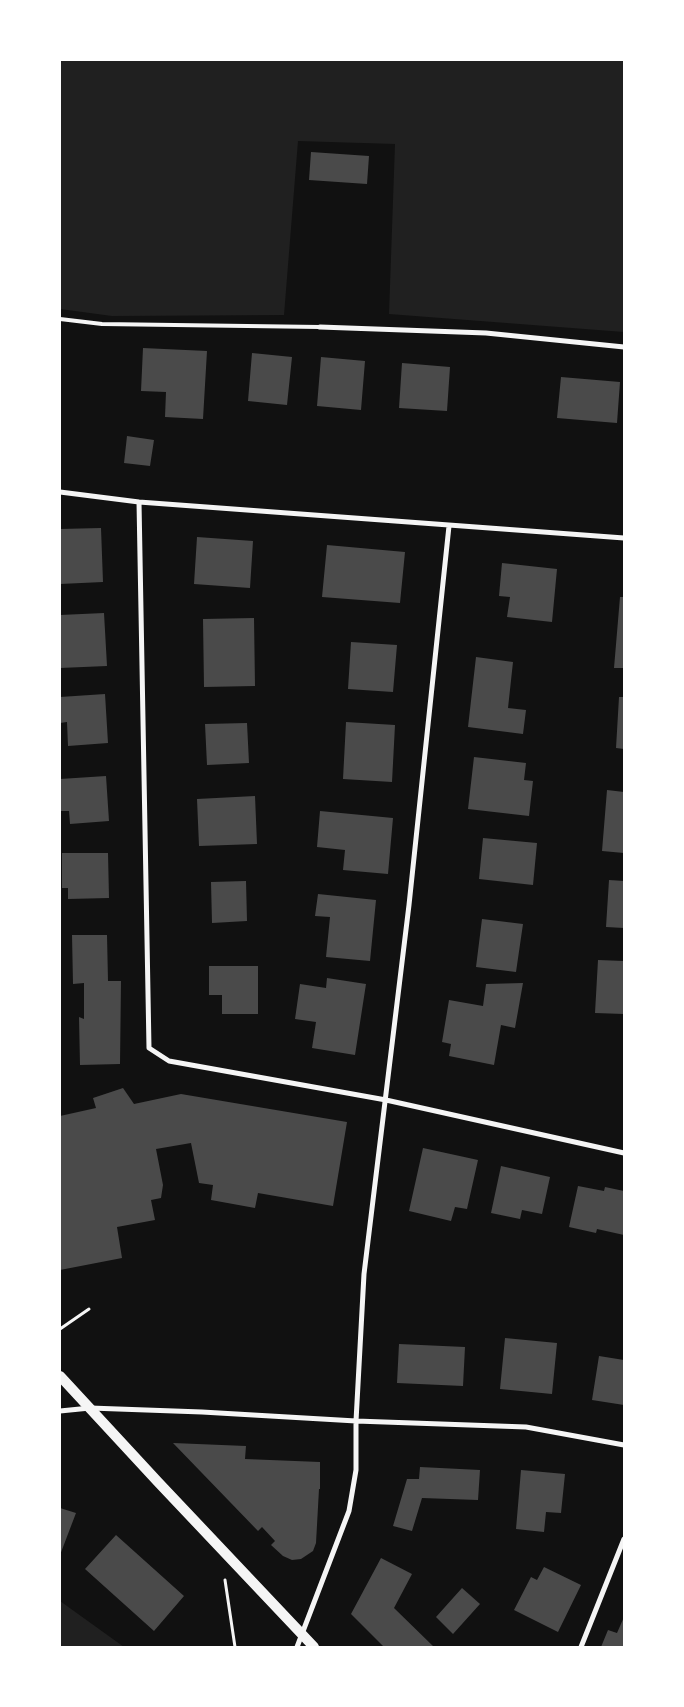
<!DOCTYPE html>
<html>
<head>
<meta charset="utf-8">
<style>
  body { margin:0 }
  #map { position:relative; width:684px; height:1707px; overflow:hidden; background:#111; font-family:"Sofia Sans Condensed",sans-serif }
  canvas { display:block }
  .frame { position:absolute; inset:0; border:61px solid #fff; pointer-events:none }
</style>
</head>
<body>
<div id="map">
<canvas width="684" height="1707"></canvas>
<div class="frame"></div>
</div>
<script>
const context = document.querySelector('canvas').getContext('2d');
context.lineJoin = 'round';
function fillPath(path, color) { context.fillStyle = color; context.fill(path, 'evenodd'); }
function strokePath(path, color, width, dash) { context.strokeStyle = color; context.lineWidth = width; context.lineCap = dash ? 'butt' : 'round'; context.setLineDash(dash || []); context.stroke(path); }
const green = new Path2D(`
  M60,60H624V332L389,314L395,144L298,141L284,315L112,316L60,309Z
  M60,1601L124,1647H60Z`);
const building = new Path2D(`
  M311,152L369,156L367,184L309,180Z
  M143,348L207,351L203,419L165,417L166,392L141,391Z
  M252,353L292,357L287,405L248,401Z
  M321,357L365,361L361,410L317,406Z
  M402,363L450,367L447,411L399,408Z
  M561,377L620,382L617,423L557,418Z
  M127,436L154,440L150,466L124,463Z
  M101,528L103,582L60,584V529Z
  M197,537L253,541L250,588L194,584Z
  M327,545L405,552L400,603L322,597Z
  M502,563L557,569L552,622L507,617L510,597L499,596Z
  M620,597H624V668H614Z
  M104,613L107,666L60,668V615Z
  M254,618L255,686L204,687L203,619Z
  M351,642L397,645L393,692L348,689Z
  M476,657L513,662L508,708L526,710L523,734L468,727Z
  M105,694L108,743L68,746L67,722L60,723V697Z
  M619,697H624V749L616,748Z
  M346,722L395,725L392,782L343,779Z
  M247,723L249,763L207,765L205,724Z
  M474,757L526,763L524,780L533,781L529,816L468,809Z
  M106,776L109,821L70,824L69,811H60V779Z
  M607,790L624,792V853L602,851Z
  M255,796L257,844L199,846L197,799Z
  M320,811L393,818L388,874L343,870L345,850L317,847Z
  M483,838L537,843L533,885L479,879Z
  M62,853H108L109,898L68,899V888H62Z
  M609,880L624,881V928L606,927Z
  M246,881L247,921L212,923L211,882Z
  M318,894L376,900L370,961L326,957L330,917L315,916Z
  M482,919L523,924L516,972L476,967Z
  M72,935H107L108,981H121L120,1064L80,1065L79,1017L84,1019V983L73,984Z
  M598,960L624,961V1014L595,1013Z
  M209,966H258V1014H222V995H209Z
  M327,978L366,984L355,1055L312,1048L316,1022L295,1019L300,984L326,988Z
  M523,983L515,1028L501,1025L494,1065L449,1056L451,1044L442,1042L449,1000L483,1006L486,984Z
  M123,1088L134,1104L181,1094L347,1122L333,1206L258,1193L255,1208L211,1200L213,1185L199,1183L191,1143L156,1149L163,1185L161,1198L151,1200L155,1220L117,1227L122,1258L60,1270V1116L96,1108L93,1098Z
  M423,1148L478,1160L467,1209L455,1207L451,1221L409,1211Z
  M501,1166L550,1177L542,1214L522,1210L520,1219L491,1213Z
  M578,1186L604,1191L605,1187L624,1191V1235L597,1229L596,1233L569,1227Z
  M505,1338L557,1343L552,1394L500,1389Z
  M399,1344L465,1347L463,1386L397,1383Z
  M599,1356L624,1360V1405L592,1400Z
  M173,1443L246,1446L245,1459L320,1462V1489H319L316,1543L313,1551L301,1559L292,1560L283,1556L271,1545L275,1541L262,1527L258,1531Z
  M420,1467L480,1470L478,1500L422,1498L412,1531L393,1526L407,1479H419Z
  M521,1470L565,1474L561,1513L546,1512L544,1532L516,1529Z
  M60,1508L76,1513L60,1555Z
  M116,1535L184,1596L154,1631L85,1569Z
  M381,1558L412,1574L394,1608L434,1647H384L351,1614Z
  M544,1567L581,1585L558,1632L514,1610L531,1577L537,1580Z
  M462,1588L480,1604L453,1634L436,1617Z
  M624,1617V1647H601L608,1630L617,1633Z`);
const path = new Path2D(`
  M60,1329L89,1309
  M225,1580L235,1647`);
const service = new Path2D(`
  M60,319L102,324L320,327`);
const minor = new Path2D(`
  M320,327L486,333L624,347
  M60,492L139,502L624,538
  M139,502L149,1048L169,1061L386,1100L624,1153
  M60,1411L90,1408L202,1412L356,1421L526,1427L624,1445
  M297,1647L349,1511L356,1470V1421L364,1274L409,905L449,526
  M581,1647L624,1539`);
const secondary = new Path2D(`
  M60,1376L158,1482L314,1647`);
fillPath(green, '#202020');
fillPath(building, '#4a4a4a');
strokePath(path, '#f5f5f5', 3);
strokePath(service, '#f5f5f5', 4);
strokePath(minor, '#f5f5f5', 5);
strokePath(secondary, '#f5f5f5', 10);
</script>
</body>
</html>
